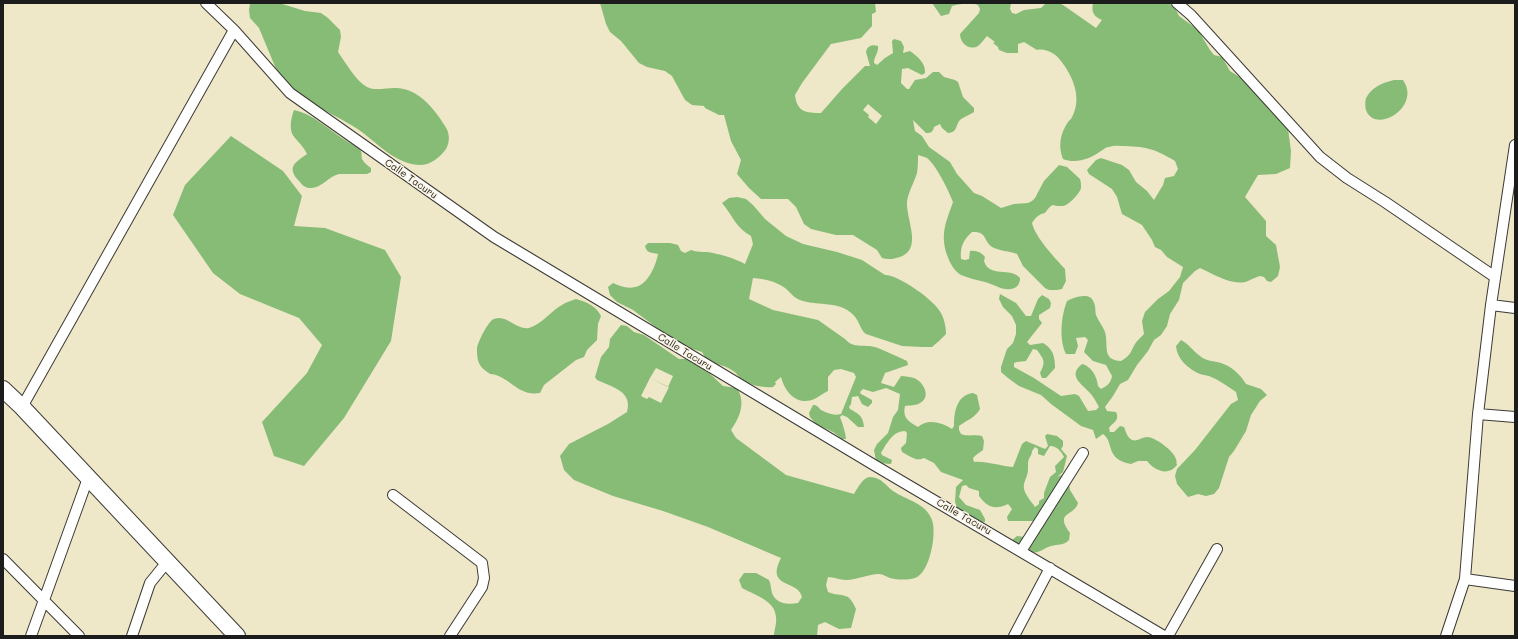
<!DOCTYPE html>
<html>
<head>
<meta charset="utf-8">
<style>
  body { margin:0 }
  #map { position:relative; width:1518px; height:639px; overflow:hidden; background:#eee7c8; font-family:Mali,sans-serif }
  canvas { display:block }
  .frame { position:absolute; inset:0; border:4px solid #1c1c1c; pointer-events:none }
</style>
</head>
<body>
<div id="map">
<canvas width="1518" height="639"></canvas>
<div class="frame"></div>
</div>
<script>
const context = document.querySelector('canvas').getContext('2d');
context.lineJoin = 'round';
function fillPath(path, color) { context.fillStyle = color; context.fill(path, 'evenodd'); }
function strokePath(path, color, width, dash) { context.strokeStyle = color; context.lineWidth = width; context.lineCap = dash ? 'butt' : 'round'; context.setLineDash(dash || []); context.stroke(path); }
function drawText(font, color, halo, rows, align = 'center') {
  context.font = font + ' Mali,sans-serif'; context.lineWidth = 3; context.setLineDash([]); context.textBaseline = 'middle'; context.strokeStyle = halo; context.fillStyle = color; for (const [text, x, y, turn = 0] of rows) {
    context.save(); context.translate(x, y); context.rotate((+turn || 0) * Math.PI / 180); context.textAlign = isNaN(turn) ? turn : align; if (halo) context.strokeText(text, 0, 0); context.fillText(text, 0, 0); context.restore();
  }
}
const forest = new Path2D(`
  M250,3H279L305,11L321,13L328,18L340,30L341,37L338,52C346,63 355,80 367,87C375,91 386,88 394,88C417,87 434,108 445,126C450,133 450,142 446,149C441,156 431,165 421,165C395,165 376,141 356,128C331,112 298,100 279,76L259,28L250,18L249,10Z
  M600,3H875L876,12L872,14V26L861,38L831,44L802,83L795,95C797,112 806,113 821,113L842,89L865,66H870L866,52C867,46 872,44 878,46C879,52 874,56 874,63L877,65L885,58L893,53L892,41L894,39L901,41L904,47L903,53L910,51C917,56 926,63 925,73L922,75L908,68L902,69L901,83L907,89H909L915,80L926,78L933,72H939L944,77L955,80L958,82L963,97L974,108V112C970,115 963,117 960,120C955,126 958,132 948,133L942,128L940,124L934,127C933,132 931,133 926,133L913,120L915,131L922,136L929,147L950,162L957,174L974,193L982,196L1001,208L1014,204L1028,203L1032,201L1035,198L1044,181L1059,165L1067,167L1080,179C1081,182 1081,185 1081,188C1080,193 1069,205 1063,206C1051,207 1054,201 1045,213C1039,214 1035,218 1032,223C1035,237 1055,258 1065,269L1066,281L1062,289L1057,290H1049L1045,288L1023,266L1017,254C1010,251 999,251 992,247C983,240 987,231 972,232C963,240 960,247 961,259L965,260L969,259L970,251C976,250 981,252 985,257L984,261C989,278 1011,267 1020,278C1020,284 1017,288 1011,289C1003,291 993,284 985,282C977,280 968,278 961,275C954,271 950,263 947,255C940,234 946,222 953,202C949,191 936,165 927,158C925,157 921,156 918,155C918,161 918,167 917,173C914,183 908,192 907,202C906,220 923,249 900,257C893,259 890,260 882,258L877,250L853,235H836L811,229L804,224L796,207L788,199H761L749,188L737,174L741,160L731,141L724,115H719L705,108L704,106L692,105L685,100L672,76L665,71L647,67L639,63L621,41L610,32L606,24ZM868,104L882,116L876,124L868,117L869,115L863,110Z
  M932,3H1011L1010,9L1012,13L1016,14L1024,10L1041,8L1046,3H1059L1063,5L1096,28L1102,20C1094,17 1091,12 1093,3H1169L1175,8L1179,16L1198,30L1210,50L1214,55L1222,57L1230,71L1249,83L1288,129L1291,151L1290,168L1276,174L1258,175L1245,197L1266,221V236L1276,245L1280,267L1278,276L1271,282L1267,281L1264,277L1260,276C1256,277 1252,279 1248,281C1234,287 1213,274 1200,268L1195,271L1183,283L1179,300L1170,314L1167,326L1161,335L1154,340L1148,351L1137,365L1128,380L1120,384L1113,396L1105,407L1107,411L1116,412C1120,421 1113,422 1109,428L1110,432H1114L1120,426L1124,427C1126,432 1127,437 1132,440C1137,442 1142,437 1147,437C1155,437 1174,451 1176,459C1177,461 1176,463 1177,465C1168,477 1154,470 1147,461H1138L1131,464C1105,460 1114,441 1103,434L1096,439L1093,430L1081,426L1051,404L1041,395L1019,386L1008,378L1001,372V367L1007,349L1013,343L1016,334V325L1012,316L1003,307L999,299L1000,294L1016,303L1026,316H1031L1038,299L1042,295L1049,299L1051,303L1050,308L1039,315V319L1042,323L1027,342L1030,345L1043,343C1053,349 1055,356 1055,368L1046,378H1042L1040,373C1046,361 1044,360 1037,350L1033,349L1026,361L1017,362L1014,363V367L1034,378L1061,396L1075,394L1079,396L1088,411L1096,410L1099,407C1096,402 1094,397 1090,393C1082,384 1067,376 1082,364C1091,366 1097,376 1098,386L1101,389C1107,386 1111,383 1112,376L1106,365L1093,361L1084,352L1088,340L1085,337L1076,338L1078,346L1075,354H1066C1059,340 1061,316 1067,301C1074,297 1091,291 1094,303C1096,307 1095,312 1096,315C1098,321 1103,326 1105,332C1109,345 1101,360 1121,361C1131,355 1130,353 1135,344C1137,341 1141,337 1144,334L1142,321L1145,312L1158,299L1169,291L1180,277L1183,267L1167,257L1161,250L1155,247L1152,240L1142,225L1122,214L1117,197L1112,189L1089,174L1087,170L1096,160L1101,158L1122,165L1129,170L1136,182L1147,191L1154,200L1163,185L1165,178L1174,176L1178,169L1175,161C1155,149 1148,147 1125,146C1120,146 1114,145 1109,147C1106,147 1104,149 1101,151C1090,159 1076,164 1063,159C1058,146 1060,134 1068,122C1070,120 1072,118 1073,115C1082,96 1072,75 1061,61C1056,54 1046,48 1037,50L1024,42L1018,44V53H1007L999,50L998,47L993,43L995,42L987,36C984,39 982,43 978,46C969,51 960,43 960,34L979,13L980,9L978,5C970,2 960,4 952,6L949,14L941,16Z
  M1394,80H1403C1422,107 1375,135 1366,110C1365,107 1365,101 1366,98C1372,87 1382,83 1394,80Z
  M294,110C313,114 328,129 345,140C349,143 354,145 358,148C363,151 361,155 362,159C364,163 368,166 371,168V172L367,174H339C329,176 322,188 311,188C306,188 303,186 300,182C286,168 294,163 307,154C303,146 300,144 295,138C288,131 291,118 294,110Z
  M231,136L283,171L302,196L294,226L325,228L385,250L401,277L391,341L344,418L304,466L274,456L262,422L307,373L322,345L299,318L240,294L213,273L173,215L185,185Z
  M737,197L746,199L753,205L765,219L786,236L803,244L837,252L862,260L885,275C899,275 932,299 939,310C944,317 946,326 946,334L939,341L932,347H923L902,346L866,334C859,329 860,319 850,312C836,301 816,306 800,300C794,298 790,292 785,288C775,281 765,279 753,278L749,299L773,310L818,320L845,339C854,350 866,343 878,348C887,352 897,356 907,361L908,365L885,373L881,383L894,387L901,376C905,376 910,377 914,378C923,381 932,397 920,403C916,406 909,405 905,406C902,419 910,422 918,427C928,418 942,423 952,429L954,426C954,411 957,395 973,393L977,395L980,409C975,418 967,420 959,426V430L961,434C968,437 975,434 982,436L984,441L983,450L976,455L973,458L974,462C987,461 999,466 1013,467L1022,444L1026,441L1045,449L1048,446L1045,436L1047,434L1057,436L1063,441V446L1061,449L1067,456L1063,472L1057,477L1064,474L1068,475L1070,490L1078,503C1074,517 1054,511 1070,533L1069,540C1063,546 1058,544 1051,546C1043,548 1035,558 1028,548L1017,546L1011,541L1017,536L1025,537L1035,521H1008L1007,517L1012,509L1008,504C995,510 988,508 979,496V491L969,488L966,485L962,486L959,497L966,505L980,510L985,519V522H979L957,508L955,502L956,487L963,480L941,472L934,463L924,458C916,462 910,456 902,452L901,448L906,443L907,433L905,431C893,431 887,443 881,453L882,455L892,460L891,464L879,463L876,461L874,450L877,444L888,433L893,417L898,410L900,394L886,388L873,392L863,389L860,392L861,394L872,400V403L868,407L862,404L858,396L852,397L851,404L849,407L850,409C859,414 863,416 864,427H858L847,417L842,415L840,417C842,422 846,434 846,439H842L833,432L816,424L810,417L809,413L813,405C817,405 818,407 821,410C827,413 834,416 841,414L856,377L854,373L841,369L834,370L828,377V391C823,393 818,398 812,400C796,405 785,392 781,377L775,382L776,384L773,387C762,388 749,385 740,378C738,376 736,372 733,371C722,362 709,367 702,352L686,347L669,337L633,310L617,302L610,295L608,287L613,283C620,286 627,289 635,287C648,285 656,265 658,254C651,252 647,254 645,246L648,243H670L678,245L681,251L685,253L691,250C697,252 702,252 707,252C720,254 734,258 745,264L753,244L751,236C736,228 733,216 722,203L729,198ZM1050,446C1057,446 1061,451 1064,457L1055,466L1056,472L1050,477L1044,493V498L1039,501V504L1035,507C1031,501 1022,492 1024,484C1025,480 1028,475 1028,469C1028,467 1028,465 1028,463C1028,458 1032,456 1032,451L1035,447L1038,449V454L1044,456Z
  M576,299C587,302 596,306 601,316L598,324L597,340L587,350L584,357L576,360L544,385L540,393C517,397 509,375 490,374C486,371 481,368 479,363C477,359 477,352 477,348C478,342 488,321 494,319C507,314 515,330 529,328C541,325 552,310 562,305C566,302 571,301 576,299Z
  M621,325L627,326L634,332L644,335L679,359H687L707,371L723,386L737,388C746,403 740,417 731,430L736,438L786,475L854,494C857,489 863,477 870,477C881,477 886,486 893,491C906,500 926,503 932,520C937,533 930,573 915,578C907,580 898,580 890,578C887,577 883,574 879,574C868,574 857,580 846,580C840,580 834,577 828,577L826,585L828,592C843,598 848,590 856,609L851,628L839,629L825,622L818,625L817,636H774C774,630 777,624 776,617C775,600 754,595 742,588L739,580L744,573H756L769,580C771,585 771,589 772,593C776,604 788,605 798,603L802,597C798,579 765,589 781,558L708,527L663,511L613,496L574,480L564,470L560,456L569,444L608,424L627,412C633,391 612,387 597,380L595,377L601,357L609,347L610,339ZM656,368L673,376L668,387L650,378ZM650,378L669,387L661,403L649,397L647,399L641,396Z
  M1181,340C1189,344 1193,351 1200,356C1206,361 1214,361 1221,363C1231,366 1241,375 1246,384L1261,389L1267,395L1260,401L1251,415L1246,431L1234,451L1229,457L1219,488L1214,494L1206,496L1198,494L1188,497L1177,484L1175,476L1177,469L1195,450L1231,404L1238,400L1236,392C1227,386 1219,380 1209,376C1206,375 1202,375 1200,374C1188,369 1177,359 1176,346Z`);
const street = new Path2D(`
  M206,3L234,30L290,93L494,237L874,465L1164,636
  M1177,3L1191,15L1320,157L1347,178L1385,202L1495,277
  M1491,305L1515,308
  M22,407L234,30
  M1478,414L1515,417
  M393,495L482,563L484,578L482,587L450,636
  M1021,551L1083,453
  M3,559L79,636
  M1465,579L1515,586
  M31,636L88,478
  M132,636L150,583L167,562
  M1014,636L1050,568
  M1168,636L1217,549
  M1446,636L1465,579L1478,414L1491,305L1515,145`);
const primary = new Path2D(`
  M3,389L22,407L237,636`);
const streetNames = [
  ["Calle Tacuru",411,179,35],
  ["Calle Tacuru",685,352,31],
  ["Calle Tacuru",964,517,30]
];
fillPath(forest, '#87bc76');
strokePath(street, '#3c3a36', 12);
strokePath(primary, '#3c3a36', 18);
strokePath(street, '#fff', 10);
strokePath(primary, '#fff', 16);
drawText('10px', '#1c1c1c', '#fcf5e5', streetNames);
</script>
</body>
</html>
